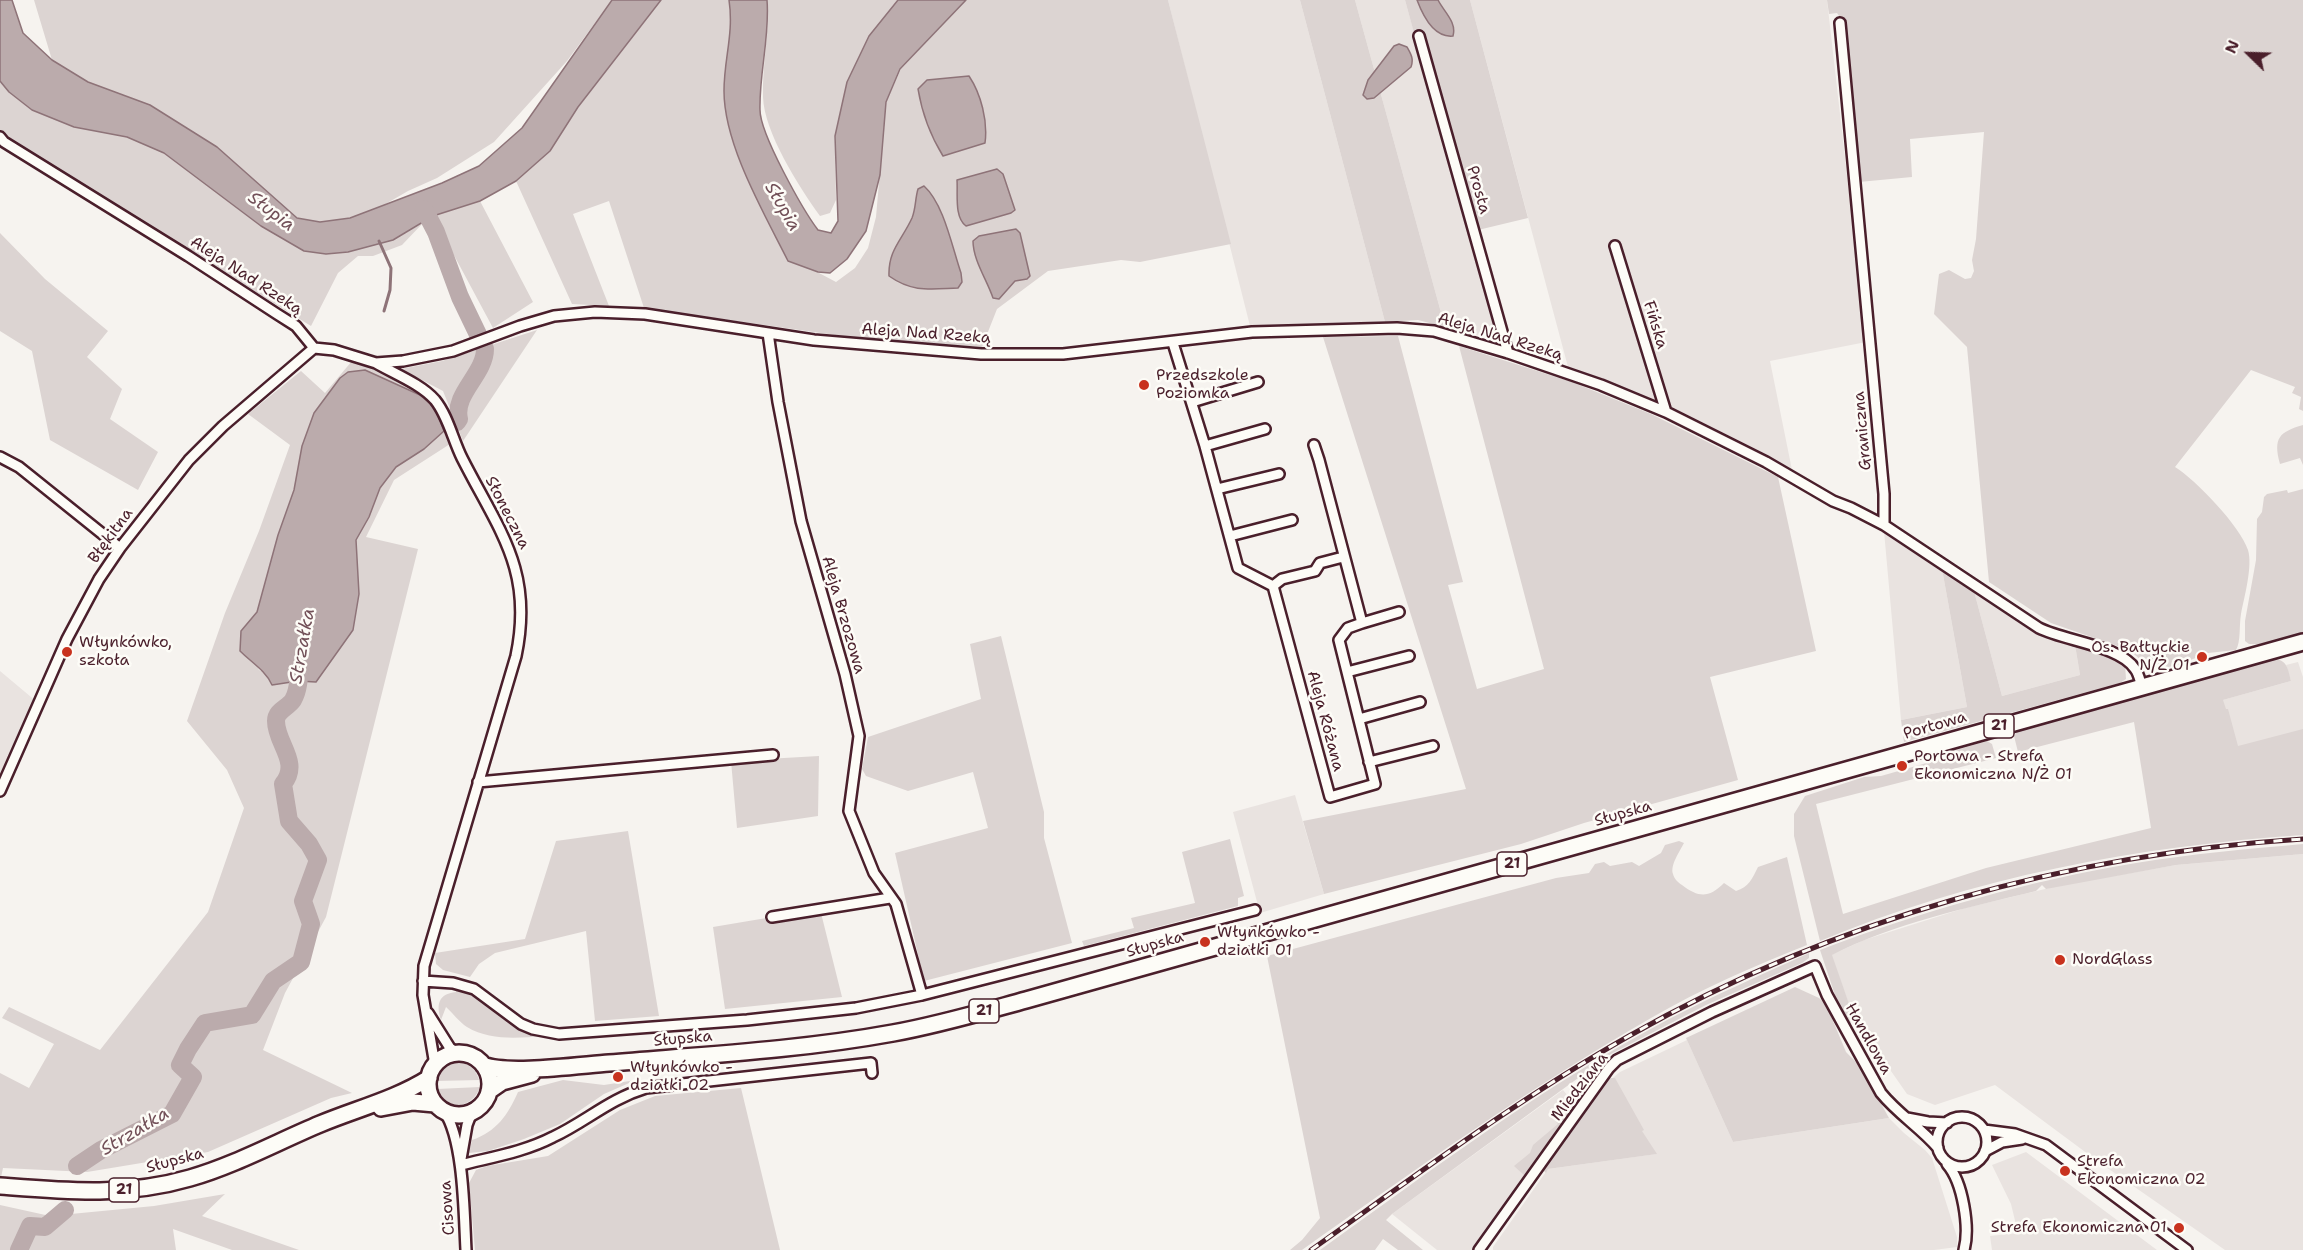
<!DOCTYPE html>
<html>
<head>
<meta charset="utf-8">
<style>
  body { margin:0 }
  #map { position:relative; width:2303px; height:1250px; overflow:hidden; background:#f6f3ef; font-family:"Shantell Sans",sans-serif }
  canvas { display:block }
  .north { position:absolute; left:2219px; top:24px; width:60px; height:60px; -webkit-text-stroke:4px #fdfcf7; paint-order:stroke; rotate:293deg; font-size:16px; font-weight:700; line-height:24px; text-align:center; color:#4a1f2b }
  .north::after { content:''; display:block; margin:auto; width:21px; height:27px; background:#4a1f2b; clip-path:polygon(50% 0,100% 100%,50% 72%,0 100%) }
</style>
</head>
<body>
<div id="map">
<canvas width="2303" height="1250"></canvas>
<div class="north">N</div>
</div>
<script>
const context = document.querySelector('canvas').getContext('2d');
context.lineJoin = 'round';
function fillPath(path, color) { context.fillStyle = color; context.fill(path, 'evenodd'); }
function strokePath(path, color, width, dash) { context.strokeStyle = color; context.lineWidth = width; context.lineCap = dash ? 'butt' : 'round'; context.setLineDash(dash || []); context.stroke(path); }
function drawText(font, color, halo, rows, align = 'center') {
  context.font = font + ' "Shantell Sans",sans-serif'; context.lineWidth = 5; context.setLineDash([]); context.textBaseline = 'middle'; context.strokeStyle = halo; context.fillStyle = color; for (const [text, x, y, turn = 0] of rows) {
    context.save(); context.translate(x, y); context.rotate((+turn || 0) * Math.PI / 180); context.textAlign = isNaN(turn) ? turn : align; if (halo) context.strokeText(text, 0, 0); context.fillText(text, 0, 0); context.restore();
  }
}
const built = new Path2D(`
  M1168,0H1300L1385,322L1250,326Z
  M1355,0H1405L1497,330V335L1494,339L1445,327Z
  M1470,0H1827L1866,342L1770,361L1792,470L1746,445L1638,394L1568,367Z
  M1884,531L1942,569L1967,707L1901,720Z
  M1974,591L2044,636L2075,645L2080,675L2002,696Z
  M2298,662L2303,677V742L2235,760L2219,701L2291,681L2286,665Z
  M0,671L37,702L0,788Z
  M1295,795L1324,894L1260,913L1233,812Z
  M2303,854V1250H2225L2096,1160L1995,1085L1935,1105L1907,1094L1854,1018L1831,955L1864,940L1965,908L2062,885L2176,865Z
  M1687,1040L1733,1142L1889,1118L1904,1133L1925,1150L1932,1158L1957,1237V1247L1934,1250H1493V1247L1548,1169L1656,1154L1609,1081L1620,1072Z
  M1563,1090L1574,1103V1109L1473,1250H1437L1392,1214Z
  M2026,1152L2157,1250H1992L1990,1236L2018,1233L2011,1204L1992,1165Z`);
const green = new Path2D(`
  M34,0H612L567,61L494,142L437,178L408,191L382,206L350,218L320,222L297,218L217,147L150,105L88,82L52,60Z
  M661,0H729L732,21L724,91L788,261L804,265L836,282L855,268L868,248L876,217L886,102L901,69L966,0H1168L1231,244L1140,262L1121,260L1048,271L997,309L982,347L856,338L644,308L609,201L573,214L609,306L572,304L516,181L550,151L578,107Z
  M767,0H898L869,36L835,136L836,200L830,213L820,216C799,187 764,132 763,97C762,64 770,32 767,0Z
  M1300,0H1355L1445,327L1418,320L1385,322Z
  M1405,0H1470L1528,218L1478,230L1420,32L1414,33Z
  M1827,0H2303V411L2299,409L2301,397L2292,393L2295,387L2251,370L2175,467C2196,480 2240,526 2248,550C2253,566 2244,598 2241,614C2239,625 2241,642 2236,650L2208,653L2178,665L2153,670L2129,650L2051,623L1989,582L1967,347L1934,314L1939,274L1949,270L1965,279L1971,278L1974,271L1972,260L1976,239L1984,132L1910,139L1912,177L1859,182L1846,26L1837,13L1829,14Z
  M0,81L9,92L33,110L74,127L127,137L164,153L261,226L304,251L348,252L393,240L423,223L402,245L373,256H358L338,273L311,326L8,140L0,131Z
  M480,201L533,302L493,328L433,216Z
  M0,233L45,279L108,331L87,357L122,389L110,419L158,452L138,490L50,440L32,351L0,331Z
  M537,330L463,441L443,391L401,369L442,361Z
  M1398,336L1463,582L1448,585L1477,689L1544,669L1459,346L1572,382L1651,414L1778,477L1816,651L1710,677L1738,780L1584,823L1521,844L1324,894L1303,821L1466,789L1323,337Z
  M352,361C376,369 419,384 434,405C443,416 446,431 450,444L394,480L366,537L418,549L326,917L285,993L263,1050L352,1093L331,1098L208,1152L87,1172L3,1168L0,1182V1073L29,1088L54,1044L2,1018L9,1007L100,1050L208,912L244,808L227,770L187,721L225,613L259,531L290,445L248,414L301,371L325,393ZM340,378L432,441L424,449L396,467L380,488L369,517L356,540L353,630L316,682L298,681L272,685L268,674L259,670L241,631L257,612L278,535L294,490L302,446L314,413Z
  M2303,425V465L2300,458L2280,464C2273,438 2279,432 2303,425Z
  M2303,489V633L2260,644H2249L2245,641V621L2256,560L2257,519L2262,512L2264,497L2267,494L2287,490L2288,493Z
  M1942,569L1974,591L2002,696L2080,675L2075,645L2116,657L2125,664L2126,679L2120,683L1904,742L1901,720L1967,707Z
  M1001,636L1044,812V838L1072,943L924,981L895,853L988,828L973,772L908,791L866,776L862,769L868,737L981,699L970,644Z
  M2273,659C2287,659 2288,669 2291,681L2223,700L2226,709H2228L2238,746L2303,729V835C2138,846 1973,877 1820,941L1794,836V814L1805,796L1864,777L1881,776L1930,762L1939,755L1987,741L1992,744L1996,758L1816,804L1843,914L1986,868L2151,828L2134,722L2018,752L2014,736L2017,732Z
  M819,756L818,816L737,828L731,761Z
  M628,831L659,1016L595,1021L586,931L495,953L479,964L470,977L443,970L436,964L435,953L525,939L556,841Z
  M1230,839L1244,896L1238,898V906L1084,946L1082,941L1134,928L1131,918L1195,903L1182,852Z
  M1679,841L1684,843C1680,851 1670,865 1673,874C1674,879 1679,883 1682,885C1699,898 1709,898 1724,883L1736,891C1749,887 1752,879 1758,867L1787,857L1807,945C1754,966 1701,989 1651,1018C1529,1088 1416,1169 1302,1250H1290L1302,1240L1320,1218L1267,956L1556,878L1589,873L1595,864L1604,862L1610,866L1632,862L1639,866L1661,853L1665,845Z
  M2303,844V854L2176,865L2046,889L2042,885L2036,891C1967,908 1894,923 1832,955L1854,1018L1849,1025L1835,995L1820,950C1922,911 2028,881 2136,863C2191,854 2247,849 2303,844Z
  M820,909L842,997L725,1009L713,927Z
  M1809,953V958L1802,963L1706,1005L1611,1054L1392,1214L1386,1220L1423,1250H1398L1383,1239L1375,1250H1320C1433,1169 1546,1084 1669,1019C1715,995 1763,974 1809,953Z
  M1795,987L1819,998L1826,1004L1846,1052L1860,1066L1889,1118L1733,1142L1686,1038Z
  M456,989L478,998L519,1028L544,1036C519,1038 490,1041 467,1027C459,1022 453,1013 446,1007L441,1020C436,1005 438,994 456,992Z
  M457,1062C469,1063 476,1069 479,1080L437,1081C439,1070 445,1065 457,1062Z
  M1611,1078H1615L1644,1130L1642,1131L1657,1154L1548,1169L1546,1173L1542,1169L1605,1081Z
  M563,1080L604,1085L636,1080L604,1094L560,1124L524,1139L488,1151L469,1153L472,1140C496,1132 508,1115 518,1092Z
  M480,1087C473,1109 444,1113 437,1089Z
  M741,1088L780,1250H475L469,1183L476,1170L487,1166L548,1156L620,1110L655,1096Z
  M1572,1102L1574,1105V1109L1525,1176L1514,1166L1530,1153L1533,1145L1558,1124L1553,1118Z
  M225,1194L202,1216L299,1250H232L173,1229L176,1250H0V1205L50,1216L154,1206Z`);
const water = new Path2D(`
  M0,0H12L23,33L52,60L88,82L150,105L217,147L297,218L320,222L350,218L442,183L479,166L522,128L612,0H661L578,107L550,151L516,181L480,201L433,216L393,240L348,252L326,254L304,251L261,226L164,153L127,137L74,127L32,110L9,92L0,81Z
  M729,0H767C770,37 759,73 760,110C760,134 803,210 818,230L831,233L838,221L835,136L847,82L869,36L898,0H966L900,69L886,102L880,175L866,231L847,259L830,273L818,272L788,261C764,213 724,145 724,91C724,58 734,34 729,0Z
  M1417,0H1438C1444,12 1457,22 1453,36C1434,38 1423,16 1417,0Z
  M1399,44L1407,47C1411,54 1414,59 1411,67L1374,98L1367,99L1363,95L1368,80L1394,46Z
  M969,76C981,94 988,121 985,143L943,156C930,135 922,113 918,89L927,80Z
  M997,169L1003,174L1015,210L1011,213L966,226C954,217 958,194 957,180Z
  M924,186C944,204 952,247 961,273L962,282L958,288C931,289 913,293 889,276C888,250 902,240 912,218C916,208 915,199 918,189Z
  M1016,229L1020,233L1030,276L1027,279L1015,281L999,299L993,298C987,280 973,260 973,241L979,236Z
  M365,370L420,395L435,408L444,431L424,449L396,467L380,488L369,517L356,540L359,594L353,630L316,682L298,681L272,685C266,671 251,662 240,651L241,631L257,612L278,535L294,490L302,446L314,413L340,378L348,372Z`);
const stream = new Path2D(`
  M379,241L391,268L390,290L384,311`);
const river = new Path2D(`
  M424,209L436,232L460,297L485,349C485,374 453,394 459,419L457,422
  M77,1166L101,1150L172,1114L193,1077L180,1065L188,1049L205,1023L252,1015L273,981L301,962L311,924L303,901L318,860L309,844L289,821L283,784C301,762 276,744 276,721C276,710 288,708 293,700C300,688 299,671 300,658
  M19,1250L30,1226L45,1227L65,1210`);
const street = new Path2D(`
  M1840,23L1884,494V525
  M1419,36L1508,353
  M0,137L4,142L188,256L277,314L296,326L314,348L334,350L376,363L403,361L453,351L520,326L554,316L595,312L645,314L814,340L981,354H1063L1252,332L1397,328L1434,331L1508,353L1601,385L1666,412L1766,462L1833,501L1851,508L1884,525L2039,628C2065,641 2121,646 2135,669C2139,674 2140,681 2142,687
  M1615,246L1666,412
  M768,333L778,402L801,521L845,674L859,736L849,811L874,873L896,904L922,995
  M1173,343L1205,446L1238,568L1273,586L1330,797L1375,784L1339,640L1348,628L1362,623L1319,460L1314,445
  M376,363C395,374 421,384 435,400C448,416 453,440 462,458C499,531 534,570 516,656L424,966L423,995L435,1065
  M1192,402L1258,382
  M1205,446L1265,429
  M0,457L19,467L120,548
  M1217,489L1279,474
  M1230,536L1292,520
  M1273,586L1282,579L1315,571L1320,563L1343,557
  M1362,623L1399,612
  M1347,672L1409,656
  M1359,719L1420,702
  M1369,762L1433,746
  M478,782L773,755
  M0,791L67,639L99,579L120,548L189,460L223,426L314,348
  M772,917L890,898
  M423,981L453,983L474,989L521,1024L533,1029L559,1034L747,1020L856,1008L922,995L1255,910
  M428,1013L450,1048L457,1053
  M444,1111C464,1140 464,1214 466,1250
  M1937 1142a25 25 0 1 1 50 0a25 25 0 1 1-50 0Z
  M1907,1118L1928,1122L1947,1123
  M1984,1130L2015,1134L2046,1145L2187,1250
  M1985,1151L2002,1142L2022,1139
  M461,1159L467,1125L472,1112
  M1947,1164C1963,1182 1970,1228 1964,1250
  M461,1165C492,1157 524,1152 553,1137C587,1121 609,1099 646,1088L871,1063L872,1073
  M1479,1250L1609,1068L1617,1060L1712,1012L1815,966L1827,995L1881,1093C1898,1114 1921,1128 1938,1148`);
const primary = new Path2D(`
  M428 1084a31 31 0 1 1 62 0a31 31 0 1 1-62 0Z
  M483,1065C507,1075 580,1065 609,1063C704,1055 800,1050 893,1033C938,1025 982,1012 1026,1000L2303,642
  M489,1091L502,1082L532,1074
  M381,1108L413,1102L435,1104
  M0,1186C65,1191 125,1197 190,1178C235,1165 277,1142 320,1124C356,1109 396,1099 429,1078`);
const rail = new Path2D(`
  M1311,1250C1415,1176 1518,1099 1629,1036C1835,919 2068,854 2303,839`);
const markers = [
  [1144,385,6,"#c8321e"],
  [67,652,6,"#c8321e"],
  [2202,657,6,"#c8321e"],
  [1902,766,6,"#c8321e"],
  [1205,942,6,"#c8321e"],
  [2060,960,6,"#c8321e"],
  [618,1077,6,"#c8321e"],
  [2065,1171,6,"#c8321e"],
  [2179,1228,6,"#c8321e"]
];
const shields = [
  [1999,726,30],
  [1512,864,30],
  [984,1011,30],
  [124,1190,30]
];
const shieldNames = [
  ["21",1999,726],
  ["21",1512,864],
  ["21",984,1011],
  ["21",124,1190]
];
const streetNames = [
  ["Prosta",1478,190,74],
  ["Aleja Nad Rzeką",246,276,33],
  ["Fińska",1655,325,73],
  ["Aleja Nad Rzeką",926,334,4],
  ["Aleja Nad Rzeką",1500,337,17],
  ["Graniczna",1863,431,-95],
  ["Słoneczna",507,513,63],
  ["Błękitna",111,536,-54],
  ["Aleja Brzozowa",843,615,74],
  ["Aleja Różana",1325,721,75],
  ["Portowa",1935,726,-16],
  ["Słupska",1623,814,-16],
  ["Słupska",1155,945,-16],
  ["Słupska",683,1039,-5],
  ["Handlowa",1868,1039,61],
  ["Miedziana",1580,1087,-52],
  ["Słupska",175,1161,-15],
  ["Cisowa",448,1208,-94]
];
const poiNames = [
  ["Przedszkole",1156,376],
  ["Poziomka",1156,394],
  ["Włynkówko,",79,643],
  ["szkoła",79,661],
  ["Os. Bałtyckie",2190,648,"right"],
  ["N/Ż 01",2190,666,"right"],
  ["Portowa - Strefa",1914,757],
  ["Ekonomiczna N/Ż 01",1914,775],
  ["Włynkówko -",1217,933],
  ["działki 01",1217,951],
  ["NordGlass",2072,960],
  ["Włynkówko -",630,1068],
  ["działki 02",630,1086],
  ["Strefa",2077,1162],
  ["Ekonomiczna 02",2077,1180],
  ["Strefa Ekonomiczna 01",2167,1228,"right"]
];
const waterNames = [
  ["Słupia",782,207,60],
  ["Słupia",271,212,37],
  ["Strzałka",303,646,-80],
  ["Strzałka",135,1132,-31]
];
fillPath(built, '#e9e3e0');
fillPath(green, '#dcd4d2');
fillPath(water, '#bbabac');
strokePath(water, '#8e7378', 1.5);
strokePath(stream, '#8e7378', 3);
strokePath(river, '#bbabac', 18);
strokePath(street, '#4a1f2b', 14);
strokePath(primary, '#4a1f2b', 20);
strokePath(street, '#fdfcf7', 9);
strokePath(primary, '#fdfcf7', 15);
strokePath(rail, '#4a1f2b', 5);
strokePath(rail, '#fdfcf7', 3, [9]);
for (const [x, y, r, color] of markers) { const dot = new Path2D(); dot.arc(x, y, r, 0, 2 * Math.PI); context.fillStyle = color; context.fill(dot); strokePath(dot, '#fdfcf7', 2); }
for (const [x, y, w] of shields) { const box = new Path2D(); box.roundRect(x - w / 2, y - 12, w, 24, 4.5); context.fillStyle = '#fdfcf7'; context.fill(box); strokePath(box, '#4a1f2b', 1.5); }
drawText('bold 15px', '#4a1f2b', null, shieldNames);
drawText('16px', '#4a1f2b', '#fdfcf7', streetNames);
drawText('16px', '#4a1f2b', '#fdfcf7', poiNames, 'left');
drawText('italic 18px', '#725058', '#fdfcf7', waterNames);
</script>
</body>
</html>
